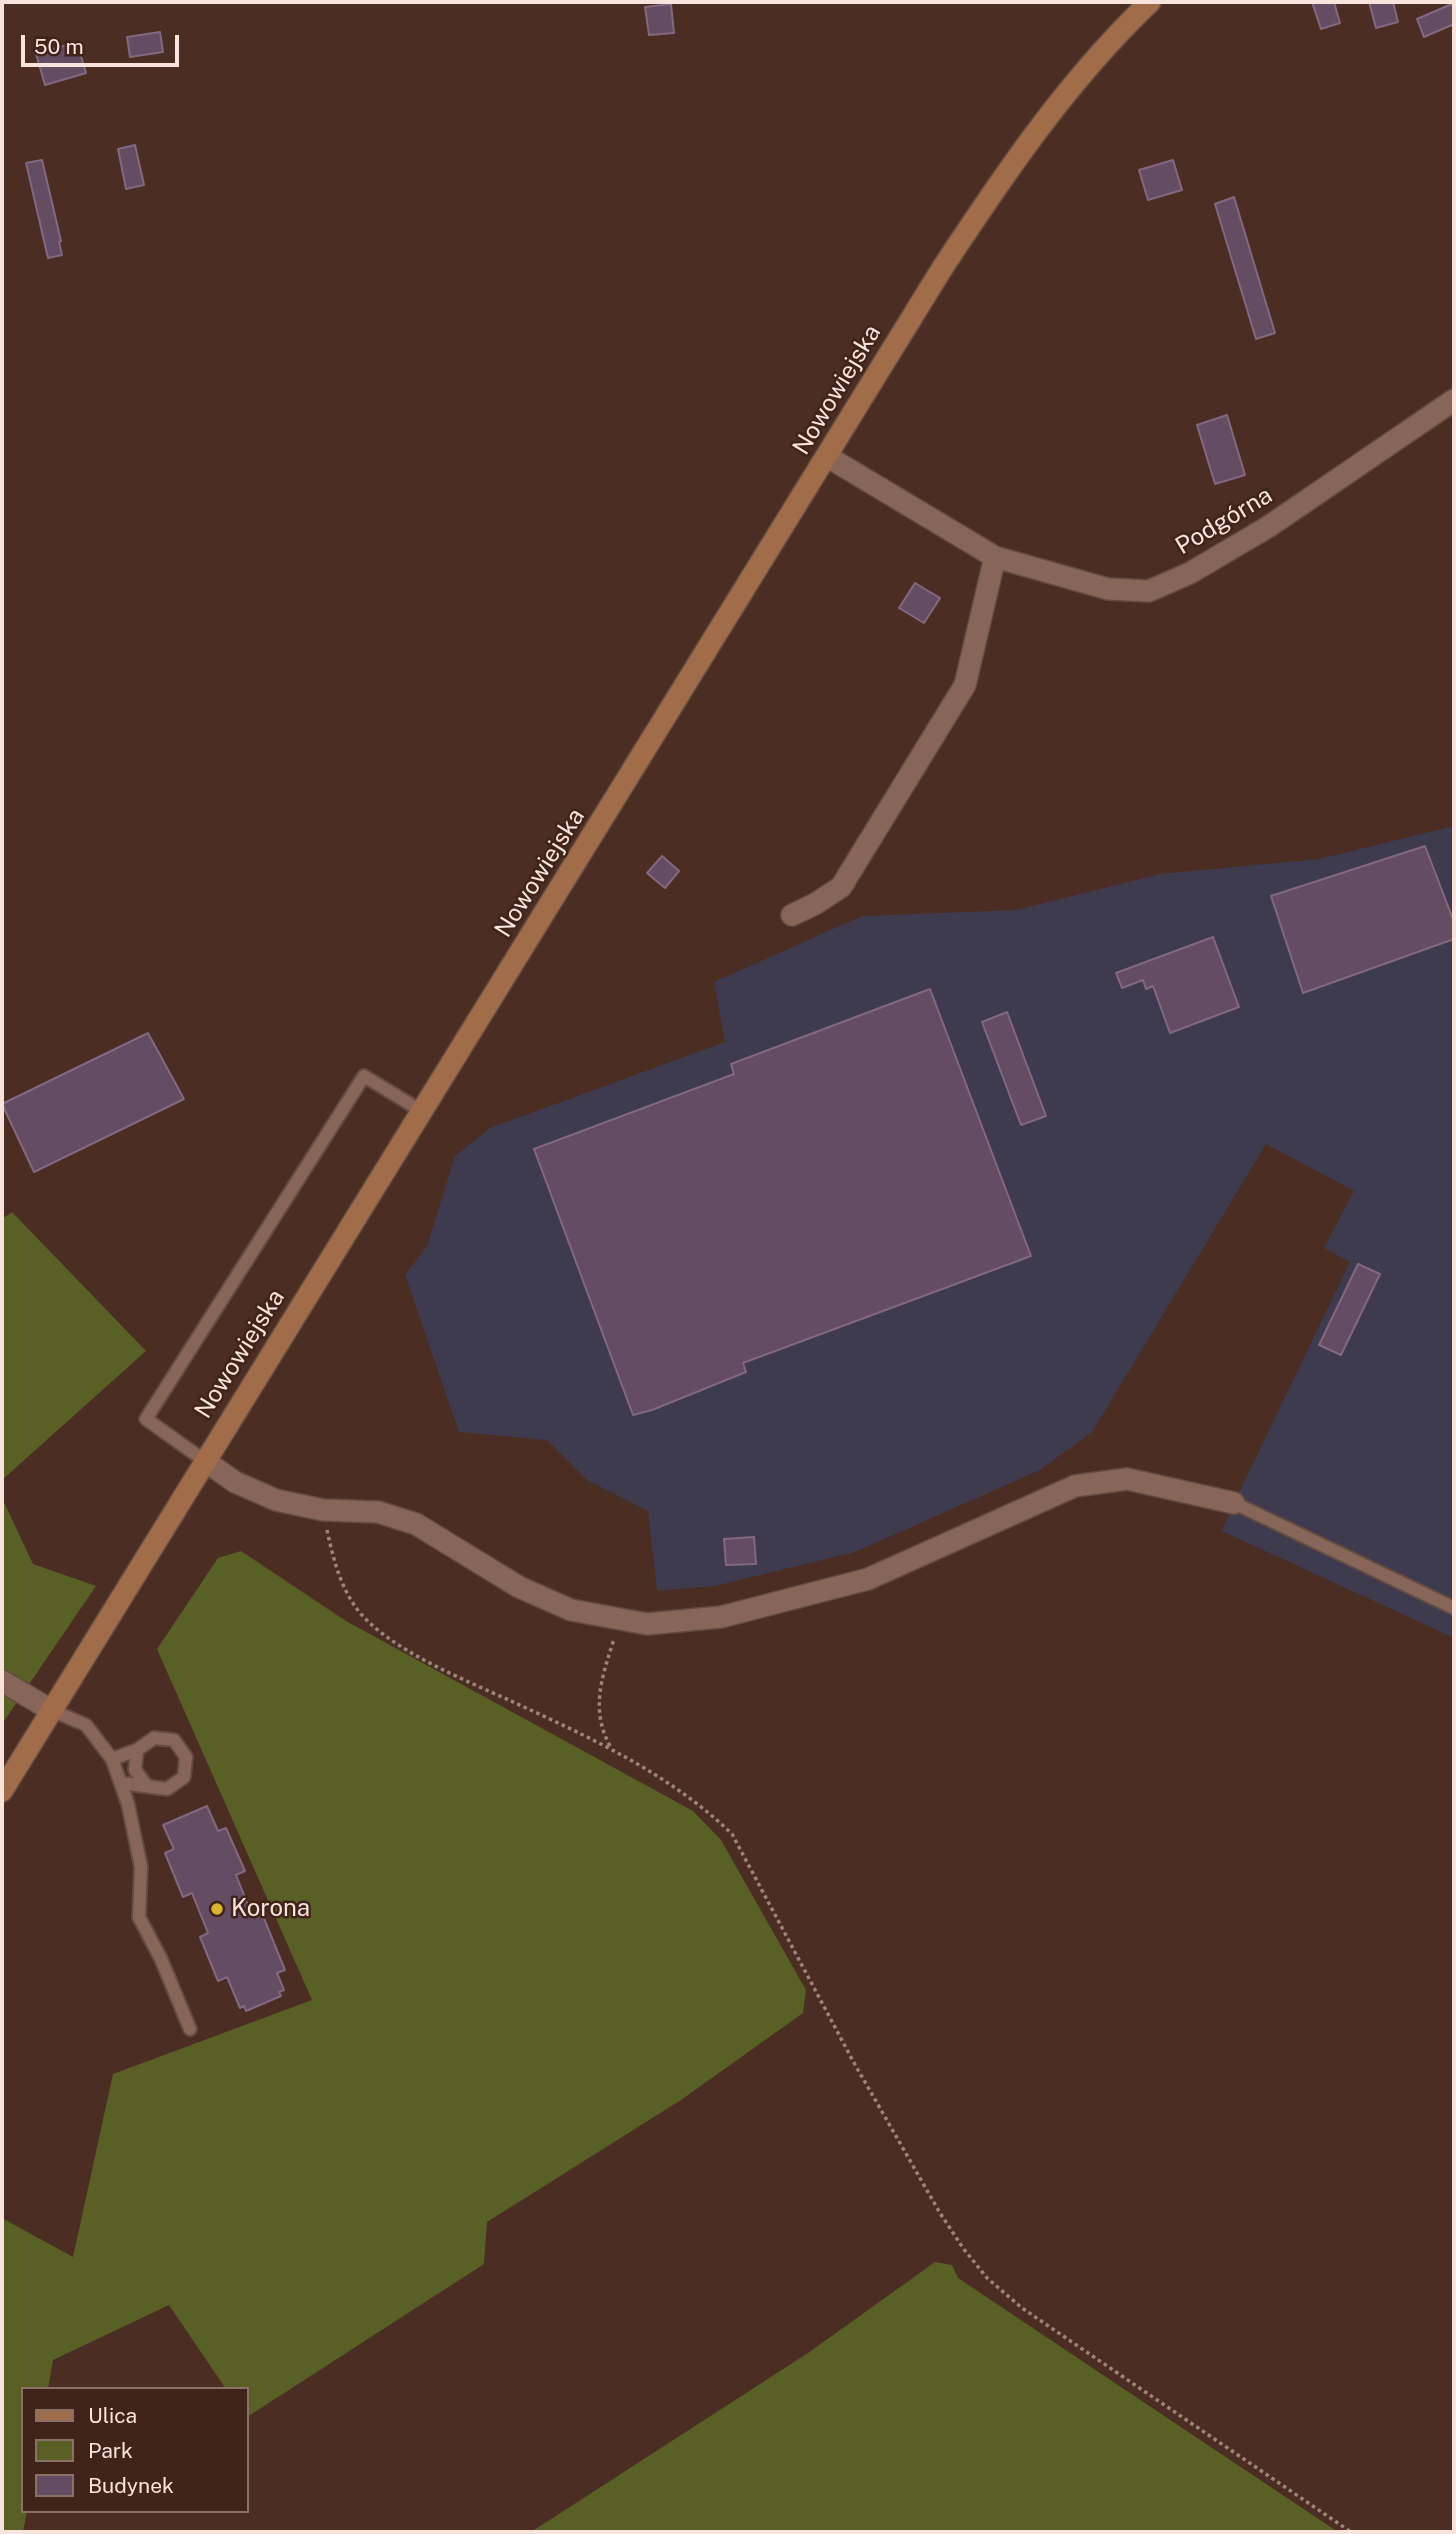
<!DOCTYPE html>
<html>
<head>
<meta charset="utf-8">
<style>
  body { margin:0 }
  #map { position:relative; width:1456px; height:2534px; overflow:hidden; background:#4b2d23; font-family:"Public Sans",sans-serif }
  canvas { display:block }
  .frame { position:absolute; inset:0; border:4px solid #f8e4dd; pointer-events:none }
  .legend { position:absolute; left:21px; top:2387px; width:228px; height:126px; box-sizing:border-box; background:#402319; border:2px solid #8a7067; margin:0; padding:9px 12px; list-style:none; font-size:21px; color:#f8e4dd }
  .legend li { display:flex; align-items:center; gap:14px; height:35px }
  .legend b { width:35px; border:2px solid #8a7067 }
  .scale { position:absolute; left:21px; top:35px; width:158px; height:32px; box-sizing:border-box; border:4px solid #f8e4dd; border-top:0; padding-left:9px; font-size:21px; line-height:24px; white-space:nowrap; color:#f8e4dd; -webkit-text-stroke:5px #402319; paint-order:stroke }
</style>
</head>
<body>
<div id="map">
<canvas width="1456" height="2534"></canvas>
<div class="frame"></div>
<ul class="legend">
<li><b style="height:9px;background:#a06c49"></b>Ulica</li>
<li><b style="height:19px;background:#586026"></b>Park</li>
<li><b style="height:19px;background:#644c63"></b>Budynek</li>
</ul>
<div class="scale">50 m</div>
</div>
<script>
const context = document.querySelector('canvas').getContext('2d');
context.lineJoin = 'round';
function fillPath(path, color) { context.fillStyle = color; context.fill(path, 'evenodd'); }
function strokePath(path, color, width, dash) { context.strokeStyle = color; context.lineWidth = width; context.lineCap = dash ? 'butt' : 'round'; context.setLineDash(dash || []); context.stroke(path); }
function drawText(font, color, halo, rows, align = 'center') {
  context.font = font + ' "Public Sans",sans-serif'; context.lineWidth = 5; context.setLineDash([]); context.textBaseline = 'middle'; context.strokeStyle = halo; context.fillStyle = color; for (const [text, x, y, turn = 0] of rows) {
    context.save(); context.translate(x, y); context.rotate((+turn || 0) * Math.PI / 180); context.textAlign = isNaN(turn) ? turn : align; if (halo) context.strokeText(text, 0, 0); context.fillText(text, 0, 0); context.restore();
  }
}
const industrial = new Path2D(`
  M1454,826V1638L1222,1531L1234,1503L1350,1262L1324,1248L1354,1191L1266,1144L1092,1432L1040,1470L855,1552L715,1586L657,1591L648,1511L587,1480L547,1440L459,1432L405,1275L427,1246L455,1156L490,1128L725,1042L714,982L862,916L1016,910L1160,874L1319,859Z`);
const green = new Path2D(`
  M12,1212L146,1351L2,1480V1219Z
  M2,1498L33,1564L96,1586L2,1724Z
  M241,1551L346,1621L693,1811L721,1840L806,1990L803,2013L681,2100L487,2222L484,2264L247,2417V2389H226L169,2305L53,2360L48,2389H23V2511H27L23,2532H2V2218L73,2257L113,2074L312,2000L157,1649L218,1558Z
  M935,2262L952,2265L958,2278L1338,2532H531L808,2353Z`);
const building = new Path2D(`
  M1312,2H1334L1340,23L1321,29Z
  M1369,2H1393L1398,22L1376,28Z
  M1454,3V24L1424,37L1417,19Z
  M671,4L674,33L649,35L645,7Z
  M160,32L163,52L130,57L127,37Z
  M77,42L86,73L45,85L36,54Z
  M135,145L144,185L126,189L118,149Z
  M42,160L61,241L59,242L62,255L48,258L26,163Z
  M1173,160L1182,190L1148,200L1139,170Z
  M1234,197L1275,333L1256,339L1215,204Z
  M1227,415L1245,475L1215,484L1197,425Z
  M915,583L940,598L924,623L899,608Z
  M1425,846L1454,922V939L1303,993L1271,896Z
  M662,856L679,871L665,888L647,873Z
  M1213,937L1239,1007L1170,1033L1153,986L1146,989L1143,980L1122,988L1116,973Z
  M930,989L1031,1256L743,1363L746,1372L652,1410L633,1415L534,1149L734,1074L731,1064Z
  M1007,1012L1046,1116L1021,1125L982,1022Z
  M148,1033L184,1099L34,1172L2,1104Z
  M1358,1264L1380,1274L1341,1355L1319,1345Z
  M754,1537L756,1564L726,1565L724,1539Z
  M207,1806L218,1831L226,1828L245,1871L236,1875L252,1915L261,1911L285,1970L277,1973L284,1990L279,1992L281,1996L246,2011L244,2006L240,2008L227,1977L218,1981L200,1937L208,1933L192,1893L183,1897L165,1853L174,1849L163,1825Z`);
const path = new Path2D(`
  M327,1530C333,1558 340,1586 357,1609C387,1649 465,1680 511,1701C589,1737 669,1773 732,1834L853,2061L940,2213L963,2248L987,2278L1022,2308L1351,2532
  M610,1746C590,1709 602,1677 614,1639`);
const service = new Path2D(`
  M205,1461L146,1419L364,1076L423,1112
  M1234,1503L1454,1608
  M51,1710L86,1725L112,1759L128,1804L141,1867L139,1917L161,1959L190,2029
  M112,1759L137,1750
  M121,1783L167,1789L184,1777L186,1757L174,1740L154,1738L137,1750L135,1770L147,1786`);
const minor = new Path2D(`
  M828,457L995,557L1108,589L1149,591L1190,573L1268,527L1454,400
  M792,915L815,904L841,887L965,685L995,557
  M205,1461L235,1482L276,1500L323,1510L378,1512L416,1524L519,1587L571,1610L647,1624L721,1617L868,1579L1075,1486L1127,1479L1234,1503
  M2,1681L51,1710`);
const secondary = new Path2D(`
  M2,1791L943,267C1005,173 1068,80 1150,2`);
const markers = [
  [217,1909,7,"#d7b434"]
];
const streetNames = [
  ["Nowowiejska",837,390,-59],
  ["Podgórna",1224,521,-31],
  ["Nowowiejska",540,873,-58],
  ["Nowowiejska",240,1354,-58]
];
const poiNames = [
  ["Korona",231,1909]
];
fillPath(industrial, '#3d3b4d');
fillPath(green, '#586026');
fillPath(building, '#644c63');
strokePath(building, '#826880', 2);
strokePath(service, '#644b42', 16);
strokePath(minor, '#644b42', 24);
strokePath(secondary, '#644b42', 24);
strokePath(path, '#9e857c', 3.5, [3.5, 3.5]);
strokePath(service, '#876559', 12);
strokePath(minor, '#876559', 21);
strokePath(secondary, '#a06c49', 21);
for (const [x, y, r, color] of markers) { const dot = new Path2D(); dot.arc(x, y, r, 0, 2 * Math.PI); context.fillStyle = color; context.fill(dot); strokePath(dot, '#402319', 2.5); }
drawText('24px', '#f8e4dd', '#402319', streetNames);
drawText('24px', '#f8e4dd', '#402319', poiNames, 'left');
</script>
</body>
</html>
